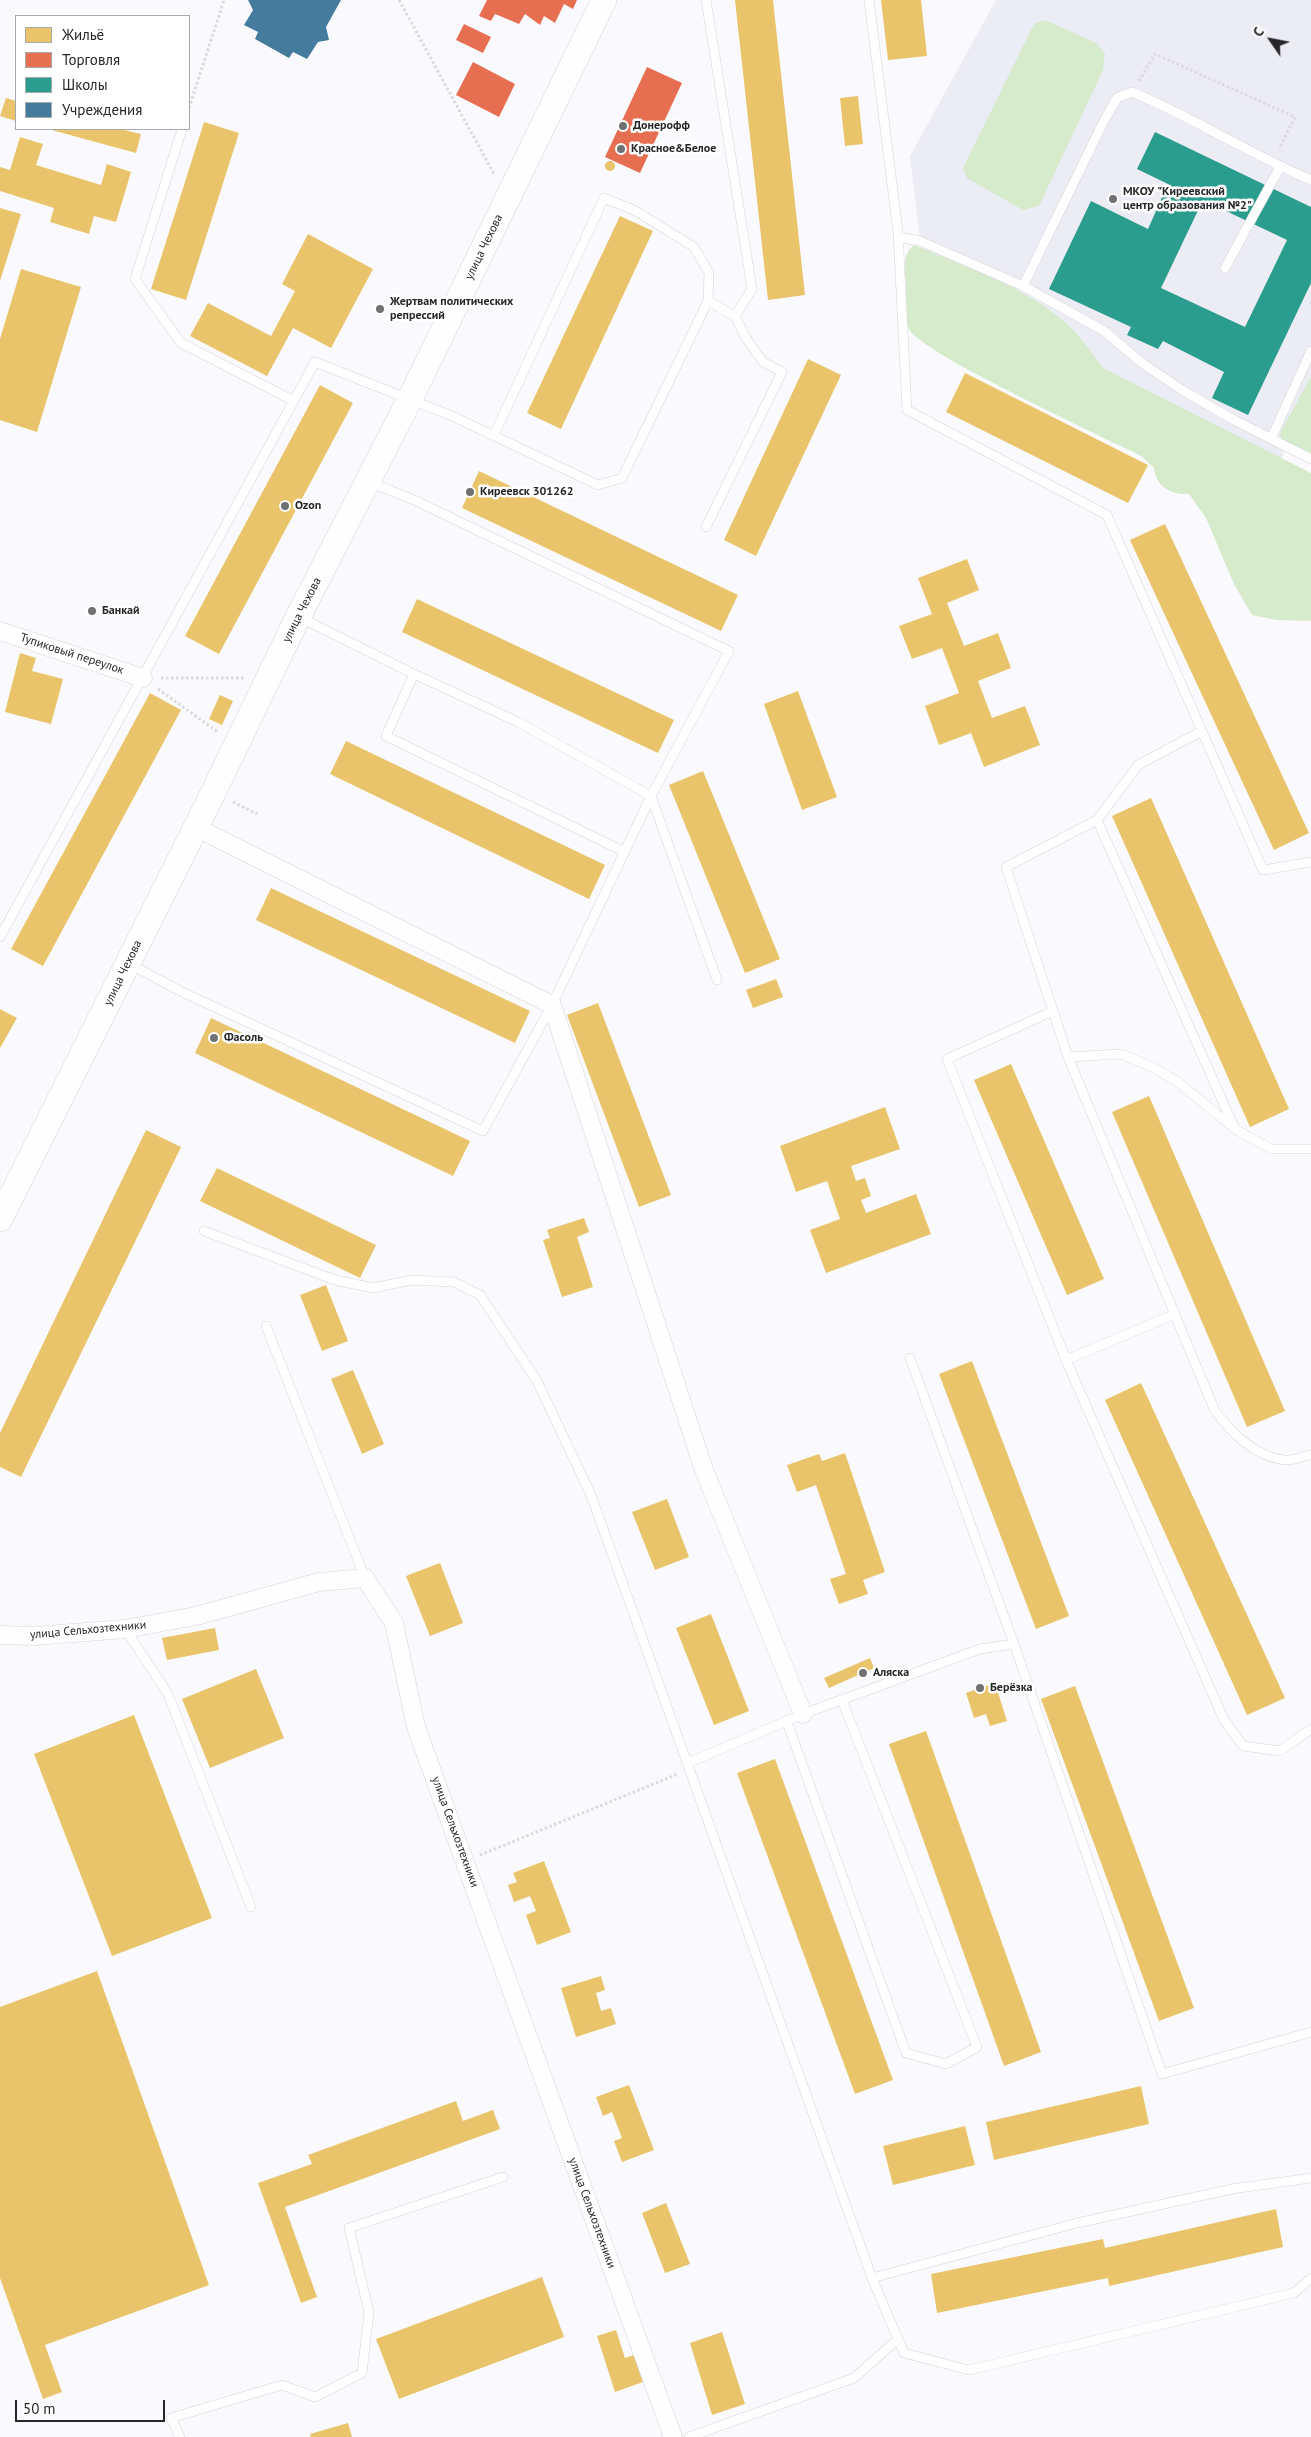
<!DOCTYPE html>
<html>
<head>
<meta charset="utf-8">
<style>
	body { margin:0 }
	#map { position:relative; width:1311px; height:2437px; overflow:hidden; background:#fafafe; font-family:"PT Sans",sans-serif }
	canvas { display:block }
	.legend { position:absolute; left:15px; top:15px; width:175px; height:115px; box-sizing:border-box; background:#fff; border:1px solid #a8a9a9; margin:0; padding:6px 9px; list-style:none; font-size:15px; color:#262728 }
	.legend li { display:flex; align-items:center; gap:10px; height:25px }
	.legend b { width:25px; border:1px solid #a8a9a9 }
	.north { position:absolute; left:1246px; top:15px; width:50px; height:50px; -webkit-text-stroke:4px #fff; paint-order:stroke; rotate:303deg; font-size:14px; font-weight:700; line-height:20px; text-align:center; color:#262728 }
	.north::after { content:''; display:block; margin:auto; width:18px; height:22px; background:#262728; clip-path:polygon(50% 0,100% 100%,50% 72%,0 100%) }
	.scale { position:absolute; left:15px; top:2400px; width:150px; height:22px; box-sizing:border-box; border:2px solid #262728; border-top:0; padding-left:6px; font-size:15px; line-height:18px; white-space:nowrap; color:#262728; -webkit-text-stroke:4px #fff; paint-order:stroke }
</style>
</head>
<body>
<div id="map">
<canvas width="1311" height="2437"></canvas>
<ul class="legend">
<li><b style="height:14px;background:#e9c46a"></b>Жильё</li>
<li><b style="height:14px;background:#e76f51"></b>Торговля</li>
<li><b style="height:14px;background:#2a9d8f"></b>Школы</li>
<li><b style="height:14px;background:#457b9d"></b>Учреждения</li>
</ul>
<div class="north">С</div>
<div class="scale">50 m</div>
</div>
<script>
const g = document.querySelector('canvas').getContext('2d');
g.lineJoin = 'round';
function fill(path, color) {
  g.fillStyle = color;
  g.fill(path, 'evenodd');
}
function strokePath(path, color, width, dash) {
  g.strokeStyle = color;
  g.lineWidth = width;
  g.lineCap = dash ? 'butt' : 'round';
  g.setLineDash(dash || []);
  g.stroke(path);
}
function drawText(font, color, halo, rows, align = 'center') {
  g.font = font + ' "PT Sans",sans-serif';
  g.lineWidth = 5;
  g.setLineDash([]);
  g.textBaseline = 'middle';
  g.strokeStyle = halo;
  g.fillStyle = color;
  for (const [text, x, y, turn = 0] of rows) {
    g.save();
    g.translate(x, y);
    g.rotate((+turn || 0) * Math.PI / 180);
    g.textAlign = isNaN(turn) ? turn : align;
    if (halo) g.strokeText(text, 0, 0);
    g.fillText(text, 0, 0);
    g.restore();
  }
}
const built = new Path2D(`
	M996,0H1311V397L1278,466L926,290L910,156Z`);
const green = new Path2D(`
	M1045,20L1096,43L1105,54L1103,70L1039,206L1023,210L967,178L963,168L1034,24Z
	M914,245C965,267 1025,286 1067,324C1081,337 1092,353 1103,368L1311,473V621L1276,620L1252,615L1234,584L1206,518L1189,494C1171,495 1156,487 1154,468L1141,456C1106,438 920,353 909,329C903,316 906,298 906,284C905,270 902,254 914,245Z
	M1311,377V453L1283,440L1280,436L1281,431Z`);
const homes = new Path2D(`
	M735,0H773L805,295L768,300Z
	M881,0H921L927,56L888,60Z
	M858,96L863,144L845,146L840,98Z
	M6,98L16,101V121L0,116Z
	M204,122L239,133L186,300L151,289Z
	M48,129H120L141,134L136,153Z
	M20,137L43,144L36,165L101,185L107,164L131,172L116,222L94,216L89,234L50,222L54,208L0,191V167L10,170Z
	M605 166a5 5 0 1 1 10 0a5 5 0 1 1-10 0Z
	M0,208L21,214L0,281Z
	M620,216L653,231L561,429L527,413Z
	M308,234L373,269L331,348L293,328L267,376L190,336L208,303L271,336L295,291L282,284Z
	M21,269L81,287L37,432L0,420V339Z
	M808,359L841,375L756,556L724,540Z
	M965,373L1148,465L1128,503L946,412Z
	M320,385L353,403L219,654L185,636Z
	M479,471L738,595L721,631L462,508Z
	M1165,524L1309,833L1274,850L1130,540Z
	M967,559L979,590L947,603L964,646L998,633L1011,668L978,681L992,718L1025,706L1040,745L984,767L971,733L939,745L925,706L959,693L942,648L912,659L899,626L932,614L918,578Z
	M417,599L674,720L658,753L402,632Z
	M20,653L36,658L32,671L63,679L51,724L5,712Z
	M798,691L837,797L802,810L764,704Z
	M150,693L181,710L43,966L11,949Z
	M220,695L233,701L222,725L209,719Z
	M346,741L605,865L589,899L330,774Z
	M703,771L780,959L745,973L669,785Z
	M1151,798L1289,1109L1250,1127L1112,816Z
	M271,888L530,1011L515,1043L256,920Z
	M776,979L783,997L753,1008L746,990Z
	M598,1003L671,1195L639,1207L567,1015Z
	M0,1009L17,1018L0,1048Z
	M211,1018L470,1141L453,1176L195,1053Z
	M1011,1064L1104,1279L1067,1295L974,1080Z
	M1149,1096L1285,1411L1247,1427L1112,1112Z
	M885,1107L900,1149L851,1166L856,1181L865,1178L871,1196L861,1200L866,1213L916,1194L931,1234L826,1273L810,1230L840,1219L827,1181L796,1192L780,1146Z
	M146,1130L181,1147L21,1477L0,1467V1433Z
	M217,1168L376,1245L360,1278L200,1201Z
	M584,1218L589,1232L577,1237L593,1287L562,1297L543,1240L550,1238L547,1230Z
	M326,1285L348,1341L322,1351L300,1295Z
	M972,1361L1069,1616L1036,1629L939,1374Z
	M353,1370L384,1444L362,1454L331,1379Z
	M1141,1383L1285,1698L1247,1715L1105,1400Z
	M845,1453L885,1572L863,1580L868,1594L839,1604L830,1579L846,1574L816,1485L797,1492L787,1465L819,1454L822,1461Z
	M667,1499L689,1557L655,1570L632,1512Z
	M440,1563L463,1623L430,1636L406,1576Z
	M711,1614L749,1711L714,1725L676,1628Z
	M215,1628L219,1650L167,1660L162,1638Z
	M870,1658L874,1668L829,1688L824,1678Z
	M256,1669L284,1738L210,1768L182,1699Z
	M995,1683L1007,1721L990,1726L986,1714L974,1718L966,1693Z
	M1075,1686L1194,2008L1159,2021L1041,1699Z
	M134,1715L212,1918L112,1956L34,1754Z
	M926,1731L1041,2052L1004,2066L889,1744Z
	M775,1759L893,2080L855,2094L737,1773Z
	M544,1861L571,1932L537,1945L526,1915L536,1911L530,1896L514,1902L508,1885L517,1882L513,1873Z
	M97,1971L209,2285L45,2345L62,2392L43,2399L0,2278V2007Z
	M601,1976L605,1990L596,1993L601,2011L611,2008L616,2024L576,2037L561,1988Z
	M629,2085L654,2150L622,2162L614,2141L622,2138L612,2112L603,2116L596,2097Z
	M1141,2086L1149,2124L994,2160L986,2122Z
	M456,2101L463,2121L493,2110L500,2129L285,2207L317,2297L301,2303L258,2183L312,2164L308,2155Z
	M965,2126L975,2165L893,2185L883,2146Z
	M666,2203L690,2264L665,2273L642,2213Z
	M1276,2209L1283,2247L1109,2286L1108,2278L937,2313L931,2274L1103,2239L1105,2248Z
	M542,2277L564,2337L399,2399L376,2339Z
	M616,2330L625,2358L634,2355L643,2382L615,2392L597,2336Z
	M722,2332L745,2404L712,2415L690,2343Z
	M348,2423L352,2437H311L310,2434Z`);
const shops = new Path2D(`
	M487,0H577L573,9L564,4L555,23L544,16L540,25L525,14L519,24L495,14L491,21L479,16Z
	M464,24L491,37L483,53L456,40Z
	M473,62L515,84L499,117L456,95Z
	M647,67L682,83L640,173L605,157Z`);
const schools = new Path2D(`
	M1155,132L1311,207V283L1248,415L1212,398L1224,372L1163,341L1158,349L1127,335L1131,327L1049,289L1091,201L1148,229L1168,184L1137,169ZM1203,200L1287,240L1245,327L1161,288Z`);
const public = new Path2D(`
	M248,0H341L326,27L329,40L318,42L307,59L293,52L289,58L255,39L258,32L244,25L253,10Z`);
const path = new Path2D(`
	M399,0L494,174
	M1139,81L1155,54L1295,117L1279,149
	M189,108L224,0
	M161,678H244
	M158,689L218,732
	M233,802L257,814
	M480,1855L678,1774`);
const service = new Path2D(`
	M706,0L752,289L735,316
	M869,0L898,232L907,410L1107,515L1263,870L1311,862
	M182,129L135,279L181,343L294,401
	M1311,180C1250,154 1194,118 1132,92L1117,98L1104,121L1023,286L1104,331L1142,363L1182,390L1234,420L1311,459
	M898,237L920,241L1023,286
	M1225,268L1280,167
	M494,435L604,198L634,210L694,247L709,273L708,301
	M1271,439L1311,351
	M301,618L414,674L518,722L651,796L717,980
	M414,674L386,736L625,852
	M1202,731L1138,765L1097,820L1006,867L1053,1011L947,1059L1066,1360L1224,1720L1243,1746L1280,1751L1311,1729
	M1097,820L1235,1129
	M0,937L315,362L452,416L598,485L622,478L708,301L735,316L746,338L763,362L782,372L706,527
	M128,963L180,991L483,1131L552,1005L651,796L729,651L412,499L369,482
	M1053,1011L1068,1057L1215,1411C1232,1433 1254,1456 1284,1460C1292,1461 1303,1456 1311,1455
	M1068,1057L1121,1054L1150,1066L1178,1082L1235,1129L1271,1149H1311
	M204,1231L335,1280L373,1288L412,1280L454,1282L480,1295L537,1381L591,1495L872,2278L904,2353L969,2370L1294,2293L1311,2278
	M266,1326L365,1578
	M910,1358L1014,1644
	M1066,1360L1175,1314
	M125,1629L168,1694L251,1907
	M787,1722L906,2053L946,2064L977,2047L842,1700
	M688,1763L803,1714L980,1649L1014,1644L1162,2074L1311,2032
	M872,2278L1077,2223L1232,2189L1311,2178
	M180,2437L171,2418L282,2385L315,2397L362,2373L369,2312L349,2228L503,2177
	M689,2437L854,2378L898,2339`);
const minor = new Path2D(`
	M0,631L143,678
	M195,827L552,1005L704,1470L803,1714
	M0,1635L35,1636L125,1629L196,1616L319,1582L365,1578L394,1623L416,1727L673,2437`);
const secondary = new Path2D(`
	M0,1219L213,793L298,617L410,399L604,0`);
const markers = [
	[623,126,5,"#707173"],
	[621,149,5,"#707173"],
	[1113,199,5,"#707173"],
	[380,309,5,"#707173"],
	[470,492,5,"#707173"],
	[285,506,5,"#707173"],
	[92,611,5,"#707173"],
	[214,1038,5,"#707173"],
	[863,1673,5,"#707173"],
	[980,1688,5,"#707173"]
];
const poiNames = [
	["Донерофф",633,126],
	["Красное&Белое",631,149],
	["МКОУ \"Киреевский",1123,192],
	["центр образования №2\"",1123,206],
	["Жертвам политических",390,302],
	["репрессий",390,316],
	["Киреевск 301262",480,492],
	["Ozon",295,506],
	["Банкай",102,611],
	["Фасоль",224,1038],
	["Аляска",873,1673],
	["Берёзка",990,1688]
];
const streetNames = [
	["улица Чехова",484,247,-64],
	["улица Чехова",302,610,-63],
	["Тупиковый переулок",72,654,18],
	["улица Чехова",123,973,-64],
	["улица Сельхозтехники",88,1630,-5],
	["улица Сельхозтехники",455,1832,70],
	["улица Сельхозтехники",592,2213,70]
];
fill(built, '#ececf4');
fill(green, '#d5ebcb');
fill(homes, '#e9c46a');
fill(shops, '#e76f51');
fill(schools, '#2a9d8f');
fill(public, '#457b9d');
strokePath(service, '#d5d5d8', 10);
strokePath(minor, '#d5d5d8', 19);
strokePath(secondary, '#d5d5d8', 26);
strokePath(path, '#dbdbdd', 3, [2.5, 2.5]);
strokePath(service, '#fefeff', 9);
strokePath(minor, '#fefeff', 18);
strokePath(secondary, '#fefeff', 25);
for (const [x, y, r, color] of markers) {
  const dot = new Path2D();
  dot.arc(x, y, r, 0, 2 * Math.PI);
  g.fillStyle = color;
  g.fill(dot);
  strokePath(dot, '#fff', 2);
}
drawText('bold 12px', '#262728', '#fff', poiNames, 'left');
drawText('12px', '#262728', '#fff', streetNames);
</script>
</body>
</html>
